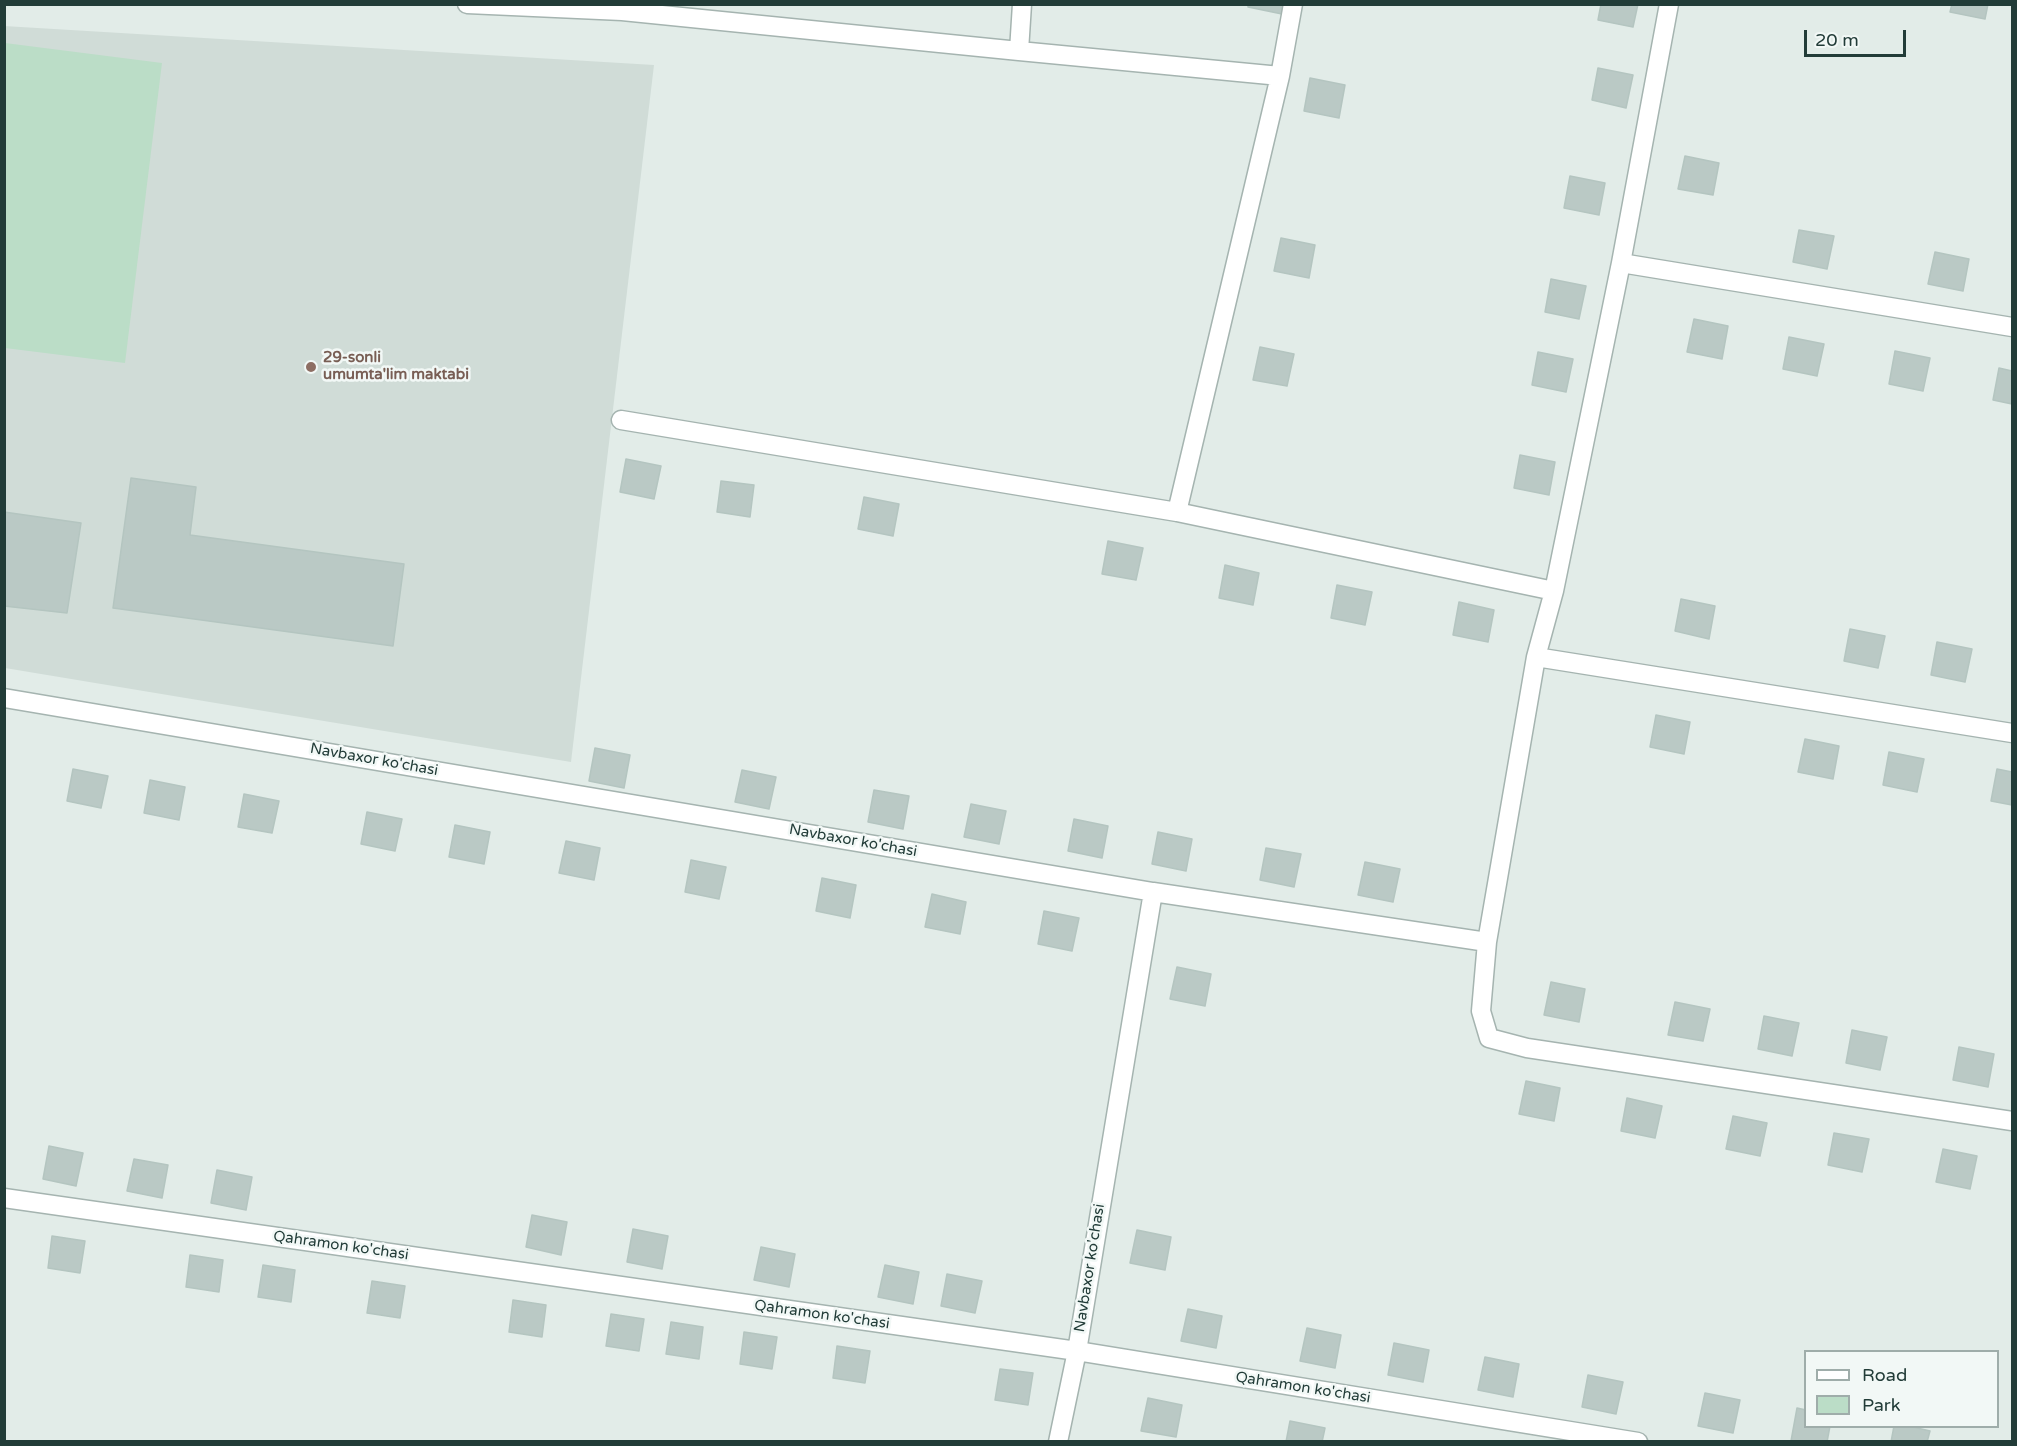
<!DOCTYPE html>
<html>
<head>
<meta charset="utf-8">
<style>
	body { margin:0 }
	#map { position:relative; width:2017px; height:1446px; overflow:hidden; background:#e2ece8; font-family:"Varela Round",sans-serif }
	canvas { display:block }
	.frame { position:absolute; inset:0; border:6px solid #223c38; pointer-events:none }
	.legend { position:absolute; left:1804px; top:1350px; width:195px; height:78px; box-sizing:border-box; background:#f2f8f6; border:2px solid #9fadaa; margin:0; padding:8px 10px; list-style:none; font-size:18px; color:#223c38 }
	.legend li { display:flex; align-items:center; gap:12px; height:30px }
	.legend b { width:30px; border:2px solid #9fadaa }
	.scale { position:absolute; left:1804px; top:30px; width:102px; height:27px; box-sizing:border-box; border:3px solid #223c38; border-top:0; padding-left:8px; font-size:18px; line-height:21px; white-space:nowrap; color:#223c38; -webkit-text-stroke:4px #f2f8f6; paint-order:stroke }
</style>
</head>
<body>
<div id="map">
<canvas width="2017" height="1446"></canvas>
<div class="frame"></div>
<ul class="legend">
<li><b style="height:8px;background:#fff"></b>Road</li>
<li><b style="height:16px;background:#bbddc7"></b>Park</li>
</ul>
<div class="scale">20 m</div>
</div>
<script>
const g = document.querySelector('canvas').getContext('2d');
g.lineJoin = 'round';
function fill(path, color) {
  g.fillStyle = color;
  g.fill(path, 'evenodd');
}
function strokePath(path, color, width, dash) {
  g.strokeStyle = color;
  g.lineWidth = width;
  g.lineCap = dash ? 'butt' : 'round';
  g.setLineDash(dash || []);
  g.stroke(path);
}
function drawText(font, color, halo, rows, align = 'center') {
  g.font = font + ' "Varela Round",sans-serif';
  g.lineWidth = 5;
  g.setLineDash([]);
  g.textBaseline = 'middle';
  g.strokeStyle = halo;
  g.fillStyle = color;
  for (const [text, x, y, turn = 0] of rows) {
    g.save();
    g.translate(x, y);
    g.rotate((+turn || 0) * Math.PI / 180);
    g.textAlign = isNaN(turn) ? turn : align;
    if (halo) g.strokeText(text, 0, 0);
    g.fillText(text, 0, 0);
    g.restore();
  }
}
const built = new Path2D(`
	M4,26L654,65L571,762L5,668Z`);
const green = new Path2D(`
	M5,43L162,63L125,363L5,348Z`);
const building = new Path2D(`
	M1248,4H1284L1282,14L1248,7Z
	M1601,4H1638L1633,27L1598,20Z
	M1952,4H1988L1985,19L1950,12Z
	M1598,68L1633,75L1626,108L1592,100Z
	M1310,78L1345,85L1339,118L1304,111Z
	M1685,156L1719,163L1713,195L1678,189Z
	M1570,176L1605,183L1599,215L1564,208Z
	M1799,230L1834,236L1827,269L1793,262Z
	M1281,238L1315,245L1309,278L1274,271Z
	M1935,252L1969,259L1963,291L1928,284Z
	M1551,279L1586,286L1579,319L1545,312Z
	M1694,319L1728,326L1722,359L1687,352Z
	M1789,337L1824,344L1817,376L1783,369Z
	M1260,347L1294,354L1287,386L1253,380Z
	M1895,351L1930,358L1923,391L1889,384Z
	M1538,352L1573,359L1566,392L1532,385Z
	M1999,368L2012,371V404L1993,400Z
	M1520,455L1555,462L1549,495L1514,488Z
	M626,459L661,466L654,499L620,492Z
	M131,478L196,487L190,535L404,564L393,646L113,608Z
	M721,481L754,485L750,517L717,512Z
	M864,497L899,504L893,536L858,529Z
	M4,512L81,523L67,613L4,606Z
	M1108,541L1143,548L1136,580L1102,574Z
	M1225,565L1259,573L1253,605L1219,598Z
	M1337,585L1372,592L1365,625L1331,618Z
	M1681,599L1715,606L1709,639L1675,631Z
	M1459,602L1494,610L1488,642L1453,635Z
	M1850,629L1885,636L1878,668L1844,661Z
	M1937,642L1972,649L1965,682L1931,675Z
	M1656,715L1690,722L1684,754L1650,747Z
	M1805,739L1839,746L1833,779L1798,772Z
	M595,748L630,755L624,788L589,781Z
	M1889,752L1924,759L1917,792L1883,785Z
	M73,769L108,776L101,808L67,801Z
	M1997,769L2012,772V805L1991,801Z
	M742,770L776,777L769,809L735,802Z
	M150,780L185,787L179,820L144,813Z
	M874,790L909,796L903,829L868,822Z
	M244,794L279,801L272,833L238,827Z
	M971,804L1006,811L999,844L964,837Z
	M367,812L402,819L395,851L361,844Z
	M1074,819L1108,826L1102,858L1068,851Z
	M455,825L490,832L484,864L449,857Z
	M1158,832L1192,839L1186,871L1152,864Z
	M566,841L600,848L594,880L559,873Z
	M1266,848L1301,854L1294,887L1260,880Z
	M691,860L726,867L719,899L685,892Z
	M1365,862L1400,869L1393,902L1358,895Z
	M822,878L856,885L850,918L816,911Z
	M932,894L966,902L960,934L925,927Z
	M1044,911L1079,918L1072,951L1038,944Z
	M1177,967L1211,974L1205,1006L1170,999Z
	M1551,982L1585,989L1579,1022L1544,1015Z
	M1675,1002L1710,1009L1703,1041L1668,1035Z
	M1764,1016L1799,1023L1792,1056L1758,1049Z
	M1852,1030L1887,1037L1880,1070L1846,1063Z
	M1959,1047L1994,1054L1988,1087L1953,1080Z
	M1526,1081L1560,1088L1554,1121L1519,1114Z
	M1627,1098L1662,1106L1655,1138L1621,1131Z
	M1733,1116L1767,1123L1760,1156L1726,1149Z
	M1834,1133L1869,1139L1862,1172L1828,1165Z
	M49,1146L83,1153L76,1186L43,1179Z
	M1943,1149L1977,1156L1970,1189L1936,1182Z
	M134,1159L168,1165L162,1198L127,1191Z
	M217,1170L252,1177L246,1210L211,1203Z
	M532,1215L567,1222L561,1255L526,1247Z
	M633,1229L668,1236L662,1269L627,1262Z
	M1137,1230L1171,1237L1165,1270L1130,1263Z
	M52,1236L85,1241L80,1273L48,1268Z
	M761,1247L795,1254L789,1287L754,1280Z
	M190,1255L223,1260L219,1292L186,1287Z
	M263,1265L295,1270L291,1302L258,1297Z
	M885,1265L919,1272L913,1304L878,1297Z
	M947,1274L982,1281L975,1313L941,1306Z
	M372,1281L405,1286L400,1318L367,1313Z
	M513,1300L546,1305L542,1337L509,1332Z
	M1188,1309L1222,1316L1216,1348L1181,1341Z
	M611,1314L644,1319L639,1351L606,1346Z
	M671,1322L703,1327L699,1359L666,1354Z
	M1307,1328L1341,1335L1335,1368L1300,1361Z
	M744,1332L777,1337L772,1369L740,1364Z
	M1394,1343L1429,1350L1423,1382L1388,1375Z
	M837,1346L870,1351L865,1383L833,1378Z
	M1485,1357L1519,1364L1513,1397L1478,1390Z
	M1000,1369L1033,1373L1028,1405L995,1400Z
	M1588,1375L1623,1382L1616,1414L1582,1407Z
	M1705,1393L1740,1400L1733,1433L1698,1426Z
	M1148,1398L1182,1405L1176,1437L1141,1431Z
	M1797,1408L1806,1410V1426H1830L1827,1442L1791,1441Z
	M1290,1421L1325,1428L1322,1442H1286Z
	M1894,1426H1909L1930,1431L1927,1442H1891Z`);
const street = new Path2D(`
	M467,4L622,11L1019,51
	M1022,4L1019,51L1280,76
	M1293,4L1280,76L1177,512L1554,591
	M1669,4L1621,263L1554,591L1536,657L1487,942L1481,1011L1489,1038L1527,1048L2012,1121
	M1621,263L2012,327
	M621,420L1177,512
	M1536,657L2012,733
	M4,698L1153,892L1077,1351L1058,1442
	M1153,892L1487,942
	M4,1198L1077,1351L1638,1442`);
const markers = [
	[311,367,6,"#8d6e63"]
];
const educationNames = [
	["29-sonli",323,358],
	["umumta'lim maktabi",323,375]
];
const streetNames = [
	["Navbaxor ko'chasi",374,760,10],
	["Navbaxor ko'chasi",853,841,10],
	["Qahramon ko'chasi",341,1246,8],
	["Navbaxor ko'chasi",1090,1268,-81],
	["Qahramon ko'chasi",822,1315,8],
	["Qahramon ko'chasi",1303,1388,9]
];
fill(built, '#d0dcd7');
fill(green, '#bbddc7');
fill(building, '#bac9c5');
strokePath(building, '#b4c5c0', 1.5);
strokePath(street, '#a5b4b0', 21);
strokePath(street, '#fff', 18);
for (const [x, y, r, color] of markers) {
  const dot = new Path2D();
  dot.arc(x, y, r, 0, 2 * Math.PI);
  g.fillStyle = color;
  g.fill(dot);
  strokePath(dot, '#f2f8f6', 2);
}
drawText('bold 15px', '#785e54', '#f2f8f6', educationNames, 'left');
drawText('15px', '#223c38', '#f2f8f6', streetNames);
</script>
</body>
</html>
